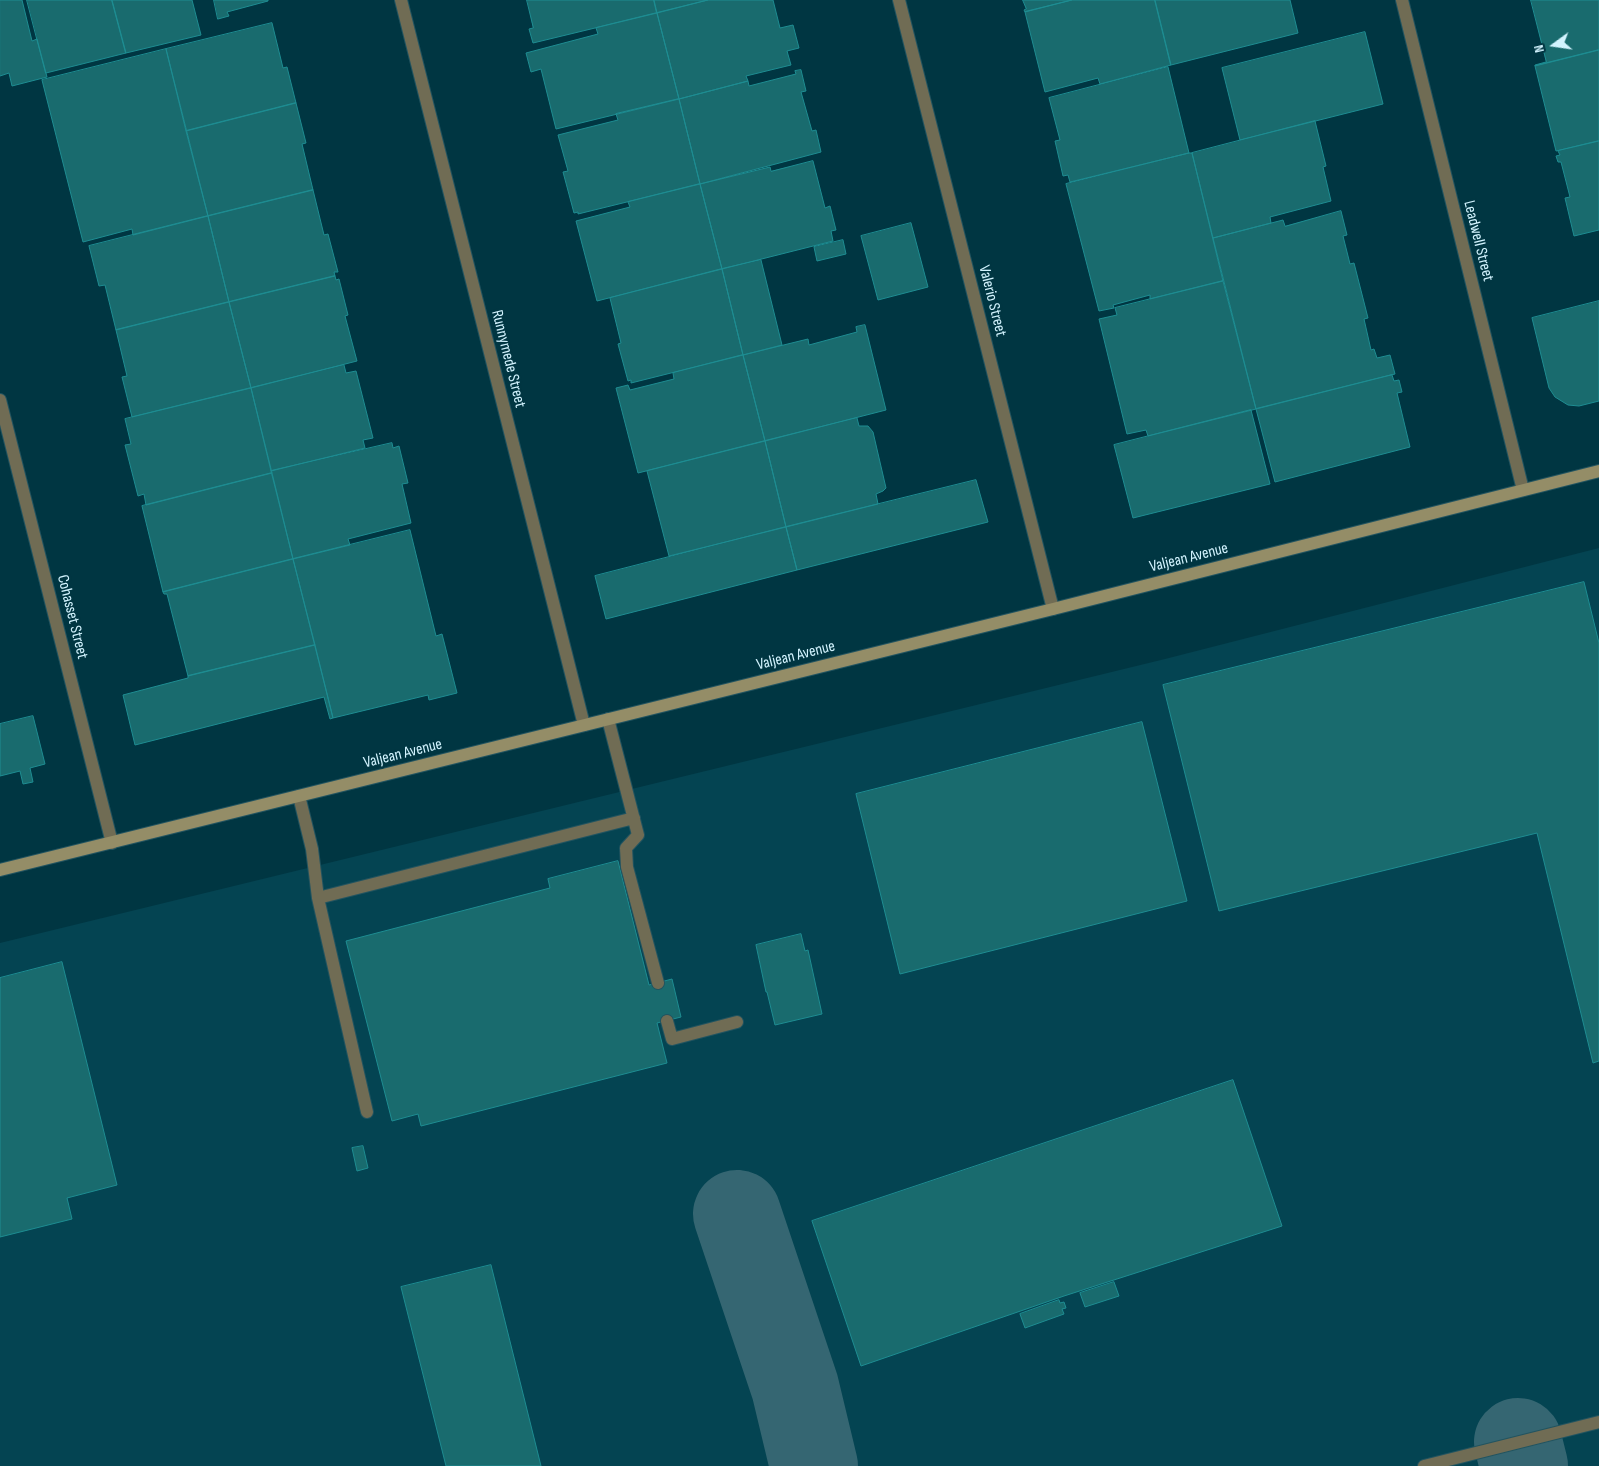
<!DOCTYPE html>
<html>
<head>
<meta charset="utf-8">
<style>
	body { margin:0 }
	#map { position:relative; width:1599px; height:1466px; overflow:hidden; background:#003642; font-family:"Sofia Sans Condensed",sans-serif }
	canvas { display:block }
	.north { position:absolute; left:1529px; top:20px; width:50px; height:50px; -webkit-text-stroke:4px #003642; paint-order:stroke; rotate:256deg; font-size:14px; font-weight:700; line-height:20px; text-align:center; color:#d2f3fe }
	.north::after { content:''; display:block; margin:auto; width:18px; height:22px; background:#d2f3fe; clip-path:polygon(50% 0,100% 100%,50% 72%,0 100%) }
</style>
</head>
<body>
<div id="map">
<canvas width="1599" height="1466"></canvas>
<div class="north">N</div>
</div>
<script>
const g = document.querySelector('canvas').getContext('2d');
g.lineJoin = 'round';
function fill(path, color) {
  g.fillStyle = color;
  g.fill(path, 'evenodd');
}
function strokePath(path, color, width, dash) {
  g.strokeStyle = color;
  g.lineWidth = width;
  g.lineCap = dash ? 'butt' : 'round';
  g.setLineDash(dash || []);
  g.stroke(path);
}
function drawText(font, color, halo, rows, align = 'center') {
  g.font = font + ' "Sofia Sans Condensed",sans-serif';
  g.lineWidth = 4.5;
  g.setLineDash([]);
  g.textBaseline = 'middle';
  g.strokeStyle = halo;
  g.fillStyle = color;
  for (const [text, x, y, turn = 0] of rows) {
    g.save();
    g.translate(x, y);
    g.rotate((+turn || 0) * Math.PI / 180);
    g.textAlign = isNaN(turn) ? turn : align;
    if (halo) g.strokeText(text, 0, 0);
    g.fillText(text, 0, 0);
    g.restore();
  }
}
const built = new Path2D(`
	M1599,548V1466H0V943L1165,659Z`);
const taxiway = new Path2D(`
	M737,1214L795,1387L814,1466
	M1518,1442L1524,1466`);
const building = new Path2D(`
	M0,0H22L32,41L37,39L47,77L12,86L9,73L0,76Z
	M27,0H112L126,53L46,73Z
	M112,0H192L201,35L126,53Z
	M214,0H268V1L227,12L229,16L218,19Z
	M527,0H654L657,13L533,43L529,29L533,28Z
	M654,0H708L657,13Z
	M708,0H773L780,28L793,25L799,48L787,51L791,65L746,76L748,81L679,99L657,13Z
	M1023,0H1072L1025,12L1024,10L1026,9Z
	M1072,0H1155L1171,65L1100,84L1098,78L1045,92L1025,12Z
	M1155,0H1290L1298,33L1171,65Z
	M1531,0H1599V50L1535,66V65L1546,62Z
	M657,13L679,99L556,129L541,69L531,72L526,53L598,34L596,28Z
	M272,23L283,68L287,67L296,103L186,131L166,49Z
	M1365,32L1383,104L1240,140L1222,68Z
	M166,49L208,216L133,235L132,229L83,242L42,80Z
	M1599,50V141L1556,151L1535,66Z
	M1168,67L1189,153L1070,182L1068,175L1063,176L1055,141L1060,140L1049,98Z
	M801,70L806,91L801,92L812,131L816,130L821,152L700,184L679,99L748,81L749,86L796,74L795,71Z
	M679,99L700,184L578,214V212L574,213L563,172L568,171L558,135L618,120L616,114Z
	M296,103L306,143L302,144L313,190L208,216L186,131Z
	M1315,121L1326,166L1323,167L1331,201L1270,217L1271,223L1213,238L1192,153Z
	M1599,141V230L1574,236L1565,198L1570,197L1561,162H1558L1556,156L1560,155L1558,151Z
	M1189,153H1192L1223,281L1150,299V295L1113,305L1114,308L1099,311L1066,184Z
	M813,161L825,208L830,206L836,230L831,231L833,241L722,269L700,184L770,167L771,171Z
	M700,184L722,269L597,301L576,221L630,207L628,202Z
	M313,190L324,235L328,234L338,272H334L335,276L229,302L208,216Z
	M1341,211L1347,235L1343,236L1350,264L1354,263L1368,318L1364,319L1371,350L1374,349L1377,358L1390,355L1395,374L1256,409L1213,238L1283,220L1285,226Z
	M208,216L229,302L116,330L105,285L99,286L89,246Z
	M911,223L928,287L878,300L861,236Z
	M843,240L846,254L817,261L814,247Z
	M761,260L782,345L743,355L722,269Z
	M722,269L743,355L631,383V380L628,381L618,344L621,343L610,298Z
	M335,276L336,280L339,279L348,315L345,316L357,361L251,388L229,302Z
	M1223,281L1256,409L1148,436L1146,430L1127,434L1099,319L1117,315L1115,308Z
	M1599,301V401L1579,406L1568,405L1555,397L1549,388L1532,318Z
	M229,302L251,388L132,417L122,377L127,376L116,330Z
	M865,325L886,410L765,441L743,355L808,339L809,345L857,332L856,327Z
	M743,355L765,441L638,473L616,388L628,385L630,390L674,379L673,373Z
	M344,365L346,373L356,371L373,438L363,440L365,448L271,471L251,388Z
	M1392,375L1394,381L1399,380L1402,392L1397,393L1410,447L1275,482L1256,409Z
	M251,388L272,473L146,505L144,494L138,496L125,445L131,444L125,419Z
	M1251,410L1270,484L1133,518L1114,445Z
	M857,418L859,426H868L873,432L886,488L883,491L876,494L878,504L786,527L765,441Z
	M765,441L786,527L669,556L647,471Z
	M392,443L393,448L399,446L408,483L402,484L411,523L348,539L350,545L293,559L271,471Z
	M272,473L293,559L163,592L142,506Z
	M976,480L988,522L797,570L786,527Z
	M786,527L797,570L606,619L595,576Z
	M410,530L436,636L442,634L457,693L429,700L428,695L333,718L293,559Z
	M293,559L315,645L188,676L167,594H164L163,592Z
	M1584,582L1599,643V1061L1593,1063L1537,833L1219,911L1163,685Z
	M315,645L333,718L330,719L324,697L135,745L123,695L188,678V676Z
	M33,716L45,764L30,768L33,782L23,784L20,771L0,776V724Z
	M1142,722L1187,901L900,974L856,794Z
	M618,861L649,985L672,979L681,1017L657,1023L667,1063L421,1126L418,1114L392,1121L346,941L550,888L548,879Z
	M801,934L805,951L808,950L822,1014L775,1025L767,992H766L756,945Z
	M62,962L117,1185L67,1198L72,1219L0,1237V978Z
	M1233,1080L1282,1226L1064,1296L861,1366L812,1221Z
	M363,1146L368,1168L357,1171L352,1148Z
	M491,1265L541,1466H446L401,1287Z
	M1114,1282L1119,1296L1085,1307L1080,1293Z
	M1059,1300L1060,1303L1064,1302L1066,1308L1062,1309L1064,1314L1025,1328L1020,1314Z`);
const lane = new Path2D(`
	M608,719L638,835L626,848L627,867L658,983
	M299,796L312,849L318,898L367,1112
	M318,898L634,818
	M667,1021L672,1039L737,1022
	M1424,1466L1599,1422`);
const street = new Path2D(`
	M401,0L584,725
	M899,0L1053,609
	M1402,0L1523,490
	M0,400L112,843`);
const secondary = new Path2D(`
	M0,870L1053,609L1599,471`);
const streetNames = [
	["Leadwell Street",1478,241,76],
	["Valerio Street",992,301,76],
	["Runnymede Street",508,359,76],
	["Valjean Avenue",1189,558,-14],
	["Cohasset Street",72,617,76],
	["Valjean Avenue",796,656,-14],
	["Valjean Avenue",403,754,-14]
];
fill(built, '#044452');
strokePath(taxiway, '#356672', 88);
fill(building, '#196b6e');
strokePath(building, '#1e8d92', 1);
strokePath(lane, '#225460', 14);
strokePath(street, '#225460', 14);
strokePath(secondary, '#225460', 14);
strokePath(lane, '#706c54', 12);
strokePath(street, '#706c54', 12);
strokePath(secondary, '#948d67', 12);
drawText('16px', '#d2f3fe', '#003642', streetNames);
</script>
</body>
</html>
